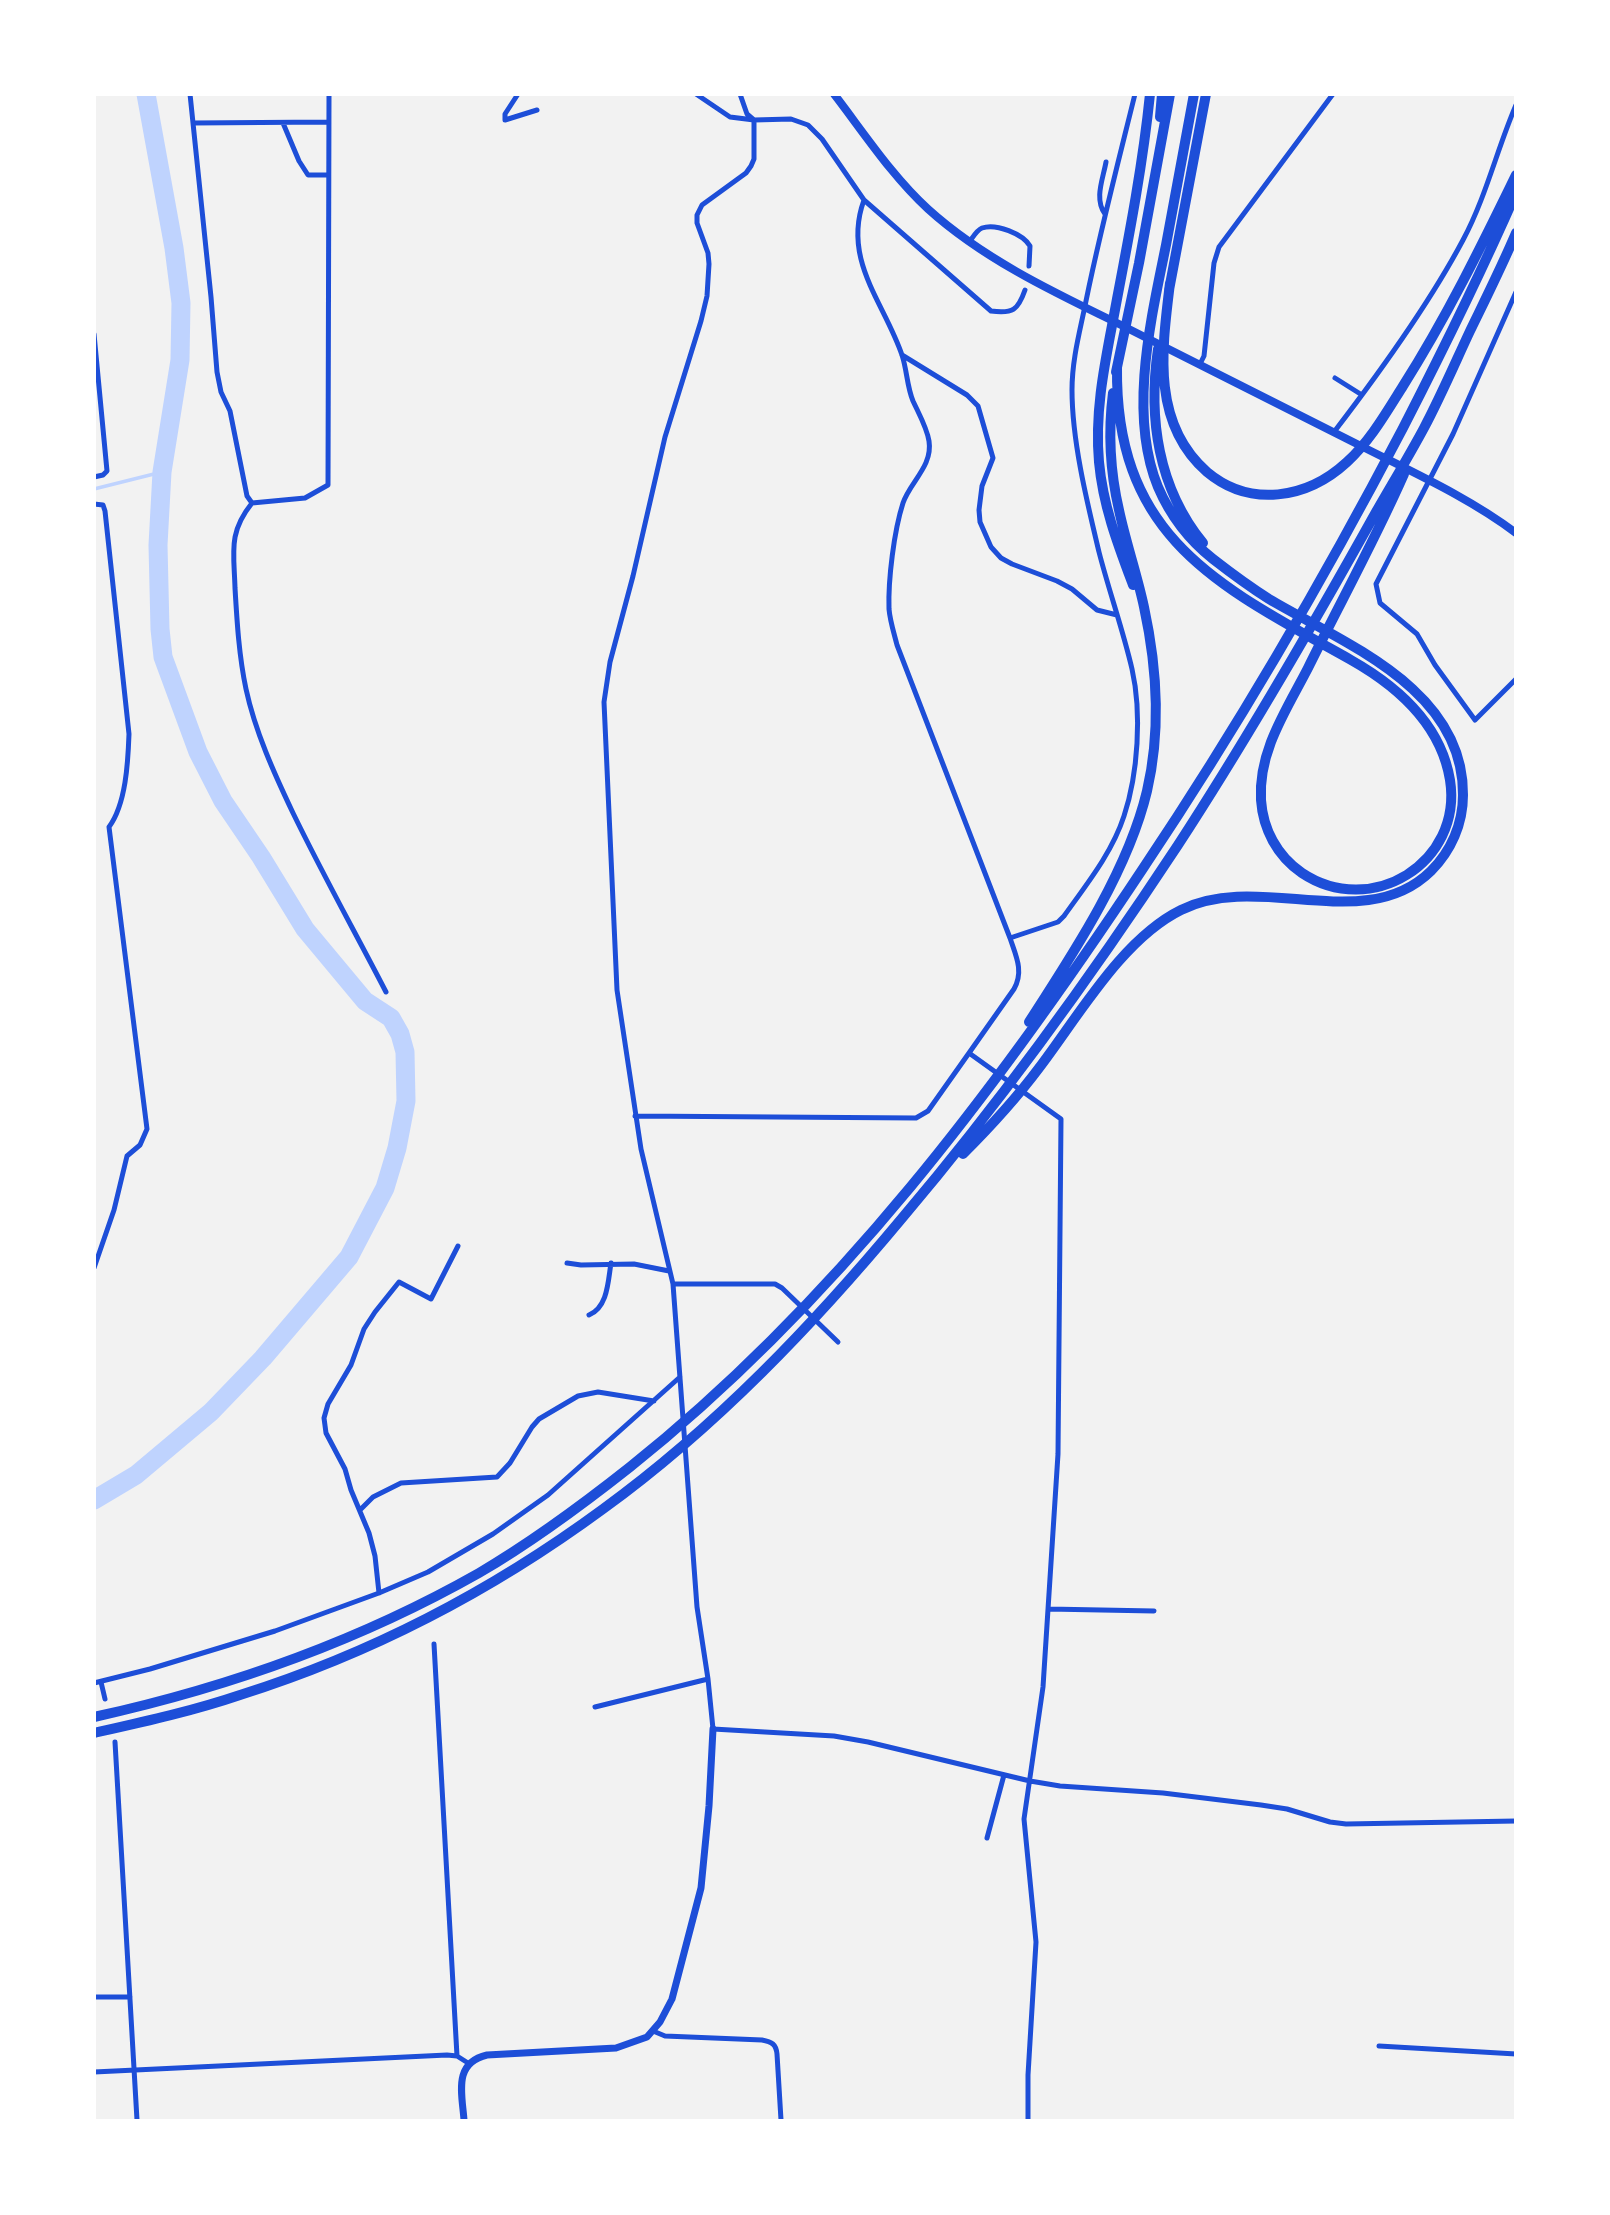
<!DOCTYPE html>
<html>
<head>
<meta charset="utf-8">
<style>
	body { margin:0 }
	#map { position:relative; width:1610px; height:2215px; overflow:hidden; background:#f2f2f2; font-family:"Public Sans",sans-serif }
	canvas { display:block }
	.frame { position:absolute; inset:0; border:96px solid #fff; pointer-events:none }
</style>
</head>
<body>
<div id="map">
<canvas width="1610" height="2215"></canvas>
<div class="frame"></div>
</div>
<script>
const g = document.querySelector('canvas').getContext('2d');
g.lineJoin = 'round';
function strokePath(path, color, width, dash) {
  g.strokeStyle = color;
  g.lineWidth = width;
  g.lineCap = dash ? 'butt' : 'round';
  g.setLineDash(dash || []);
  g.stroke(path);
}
const stream = new Path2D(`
	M94,489L162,472`);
const river = new Path2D(`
	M94,1500L136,1475L211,1412L263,1358L349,1257L385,1188L397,1148L406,1101L405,1052L400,1034L391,1018L365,1001L305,929L261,857L223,801L198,752L163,657L160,629L158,545L162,472L180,360L181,303L174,248L146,94`);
const minor = new Path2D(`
	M190,94L193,123
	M518,94L505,114V120L537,110
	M696,94L730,117L754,120L791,119L808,125L822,139L864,200L991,311C1013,314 1018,310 1025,290
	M740,94L747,114L754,120V159L751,166L746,173L702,205L697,215V223L708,253L709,264L707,296L701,321L665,437L633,576L610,662L604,702L617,990L641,1149L673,1284L697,1607L708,1679L713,1729L834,1736L868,1742L1030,1781L1060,1786L1163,1793L1261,1805L1287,1809L1330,1822L1346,1824L1516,1821
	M328,122L193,123L211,297L217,372L221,392L230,411L247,496L252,503L305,498L328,485L329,94
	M283,123L299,161L308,175H328
	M864,200C842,260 884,302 902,355C907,370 907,387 913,401C919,414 927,428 929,441C933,466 910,482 903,503C894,531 888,580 889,609C890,621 894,633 897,645L1010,938C1016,956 1024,971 1014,989L969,1053L1061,1119L1058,1454L1043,1687L1024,1819L1036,1942L1028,2075V2120
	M1105,214C1094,199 1103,179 1106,162
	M970,241C973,237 977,230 982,228C996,223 1023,234 1030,246L1029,266
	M1516,292L1453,434L1376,584L1380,603L1417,634L1435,665L1475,720L1516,679
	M94,334L107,471L103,475L94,477
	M902,355L967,395L978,406L993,458L982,486L979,510L980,522L991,547L1001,558L1012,564L1057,581L1072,589L1097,610L1117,615
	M1200,364L1204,356L1214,263L1219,247L1333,94
	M1335,378L1362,395
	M1334,432C1380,372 1428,306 1463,240C1486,197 1497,149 1516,105
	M252,503C228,533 234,552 235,588C237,622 239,656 246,689C255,731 274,773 293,813C322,873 355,932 386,992
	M94,504L103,505L105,511L129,734C128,762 126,804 109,827L147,1129L140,1145L127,1156L114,1210L94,1268
	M1010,938L1058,922L1064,916C1086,885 1112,853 1124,816C1138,774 1142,713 1132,669C1123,630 1109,591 1099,552C1087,502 1072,441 1072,390C1072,359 1080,331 1086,301C1100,232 1118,163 1135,94
	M635,1116L916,1118L928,1111L969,1053
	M567,1263L581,1265L634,1264L669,1271
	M673,1284H775L782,1288L838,1342
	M589,1315C608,1307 608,1281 611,1263
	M360,1510L373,1497L401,1483L497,1477L510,1463L532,1427L539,1419L578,1396L598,1392L654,1401
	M379,1593L375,1556L369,1533L351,1490L345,1469L326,1433L324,1418L328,1404L351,1365L364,1329L375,1312L399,1282L431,1299L458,1246
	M1048,1609L1154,1611
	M434,1644L457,2056
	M101,1682L105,1699
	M94,1683L150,1669L275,1631L379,1593L428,1572L493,1534L548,1495L680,1377
	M595,1707L708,1679
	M115,1742L137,2120
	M987,1838L1004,1775
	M94,1997H130
	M653,2031L665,2036L762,2040C772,2042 776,2044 777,2054L781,2120
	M1379,2046L1516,2054
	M94,2072L447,2055L457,2056L468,2063`);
const tertiary = new Path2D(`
	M464,2120C462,2093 453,2063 487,2055L616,2048L647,2037L660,2022L672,1999L701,1888L709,1806L713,1729`);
const secondary = new Path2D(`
	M834,94C864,133 892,176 928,209C981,257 1049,290 1113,321C1195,362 1277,403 1359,445C1412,472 1468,497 1516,533`);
const motorway = new Path2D(`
	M1160,117L1162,94
	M1170,283C1162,349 1151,423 1207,472C1250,508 1307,499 1347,462C1370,441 1386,413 1403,386C1446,318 1481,247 1516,175
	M1169,290L1206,94
	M1158,349C1148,418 1158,488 1203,543
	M1117,367C1115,539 1219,586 1351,660C1397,686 1441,725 1450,780C1463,863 1371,919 1302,873C1277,856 1263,829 1261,800C1258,751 1287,709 1308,668C1340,603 1375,540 1404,474
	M1116,372L1139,263L1170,94
	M1133,585C1118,545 1103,506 1099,462C1094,406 1107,354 1117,299C1130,231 1143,163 1150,94
	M1029,1022C1073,954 1128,871 1147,791C1161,731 1157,667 1144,607C1137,574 1126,543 1119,510C1110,471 1108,432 1113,393
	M963,1154C991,1126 1015,1100 1039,1068C1078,1017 1122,939 1181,910C1260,871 1365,936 1431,871C1451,851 1463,824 1463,795C1464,689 1345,644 1269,599C1250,587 1231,573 1213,559C1189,540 1170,515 1158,487C1128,414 1151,319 1166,245C1175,195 1185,145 1194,94
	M94,1717C230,1687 359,1641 479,1573C532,1542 582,1505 630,1467C837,1302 999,1086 1144,867C1239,725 1324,579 1403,428C1443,350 1481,273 1516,193
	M94,1733C143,1722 193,1711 240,1695C370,1654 493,1590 603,1509C716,1427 814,1324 903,1217C1003,1099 1093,974 1178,845C1249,736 1313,625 1376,512C1392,484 1409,456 1424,428C1441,396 1455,363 1470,331C1486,298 1502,266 1516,233`);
strokePath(stream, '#bfd3fe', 3.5);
strokePath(river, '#bfd3fe', 19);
strokePath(minor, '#1d4ed8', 5);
strokePath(tertiary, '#1d4ed8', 7);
strokePath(secondary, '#1d4ed8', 8);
strokePath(motorway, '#1d4ed8', 10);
</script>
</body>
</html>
